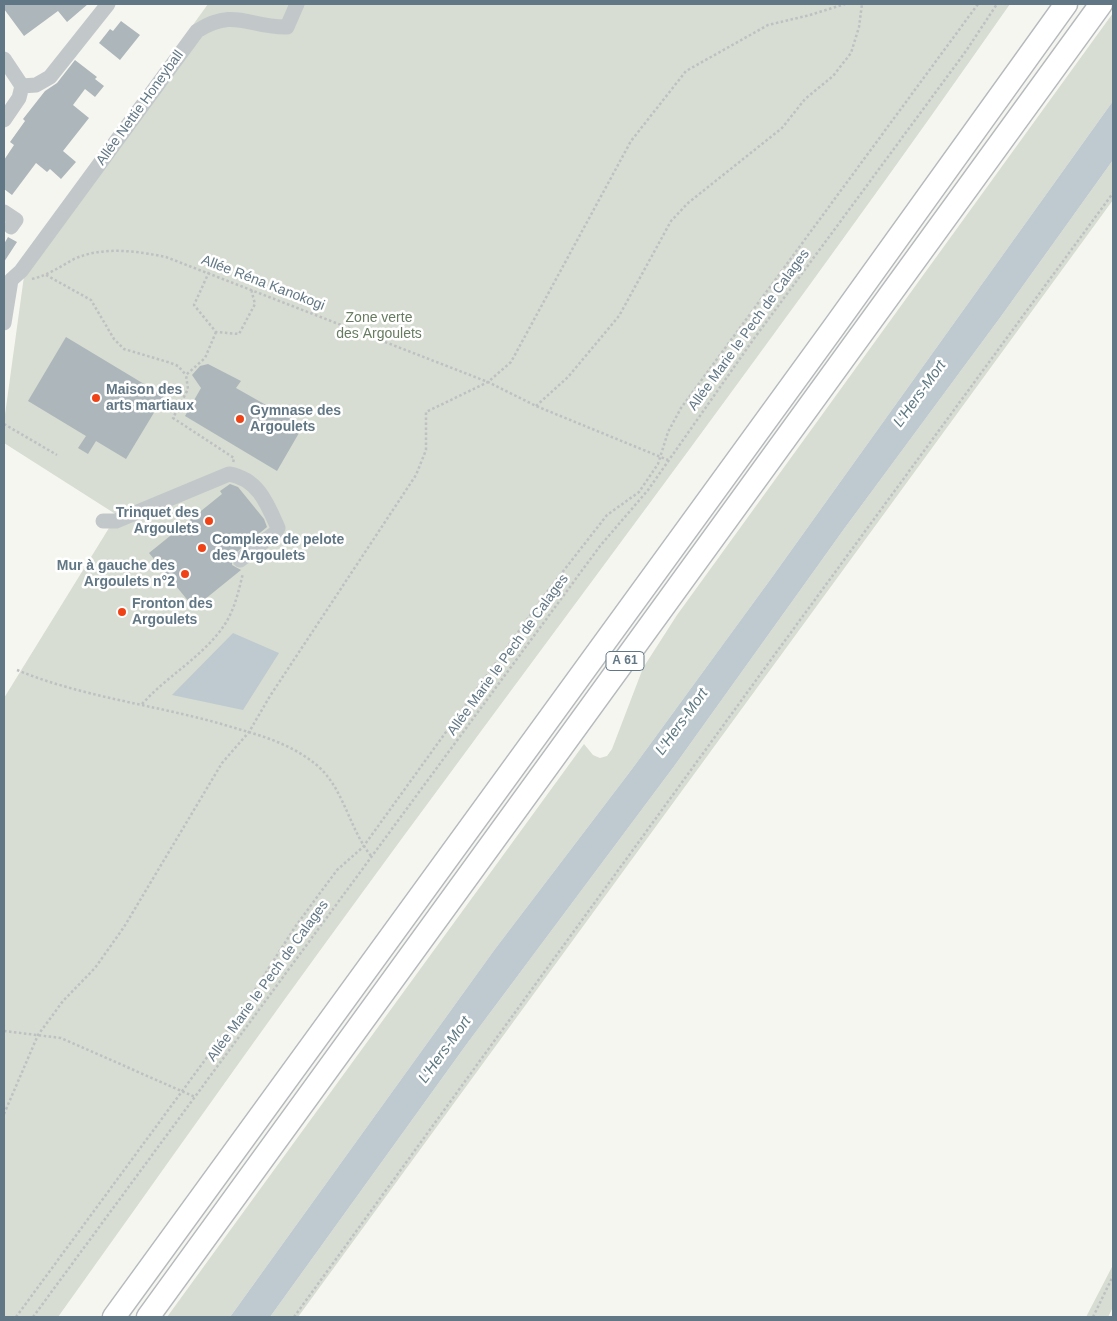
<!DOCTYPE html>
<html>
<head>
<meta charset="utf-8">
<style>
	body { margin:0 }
	#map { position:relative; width:1117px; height:1321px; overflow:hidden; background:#f6f6f1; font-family:Arial,sans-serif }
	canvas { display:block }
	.frame { position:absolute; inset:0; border:5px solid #627785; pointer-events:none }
</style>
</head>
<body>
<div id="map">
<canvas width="1117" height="1321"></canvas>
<div class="frame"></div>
</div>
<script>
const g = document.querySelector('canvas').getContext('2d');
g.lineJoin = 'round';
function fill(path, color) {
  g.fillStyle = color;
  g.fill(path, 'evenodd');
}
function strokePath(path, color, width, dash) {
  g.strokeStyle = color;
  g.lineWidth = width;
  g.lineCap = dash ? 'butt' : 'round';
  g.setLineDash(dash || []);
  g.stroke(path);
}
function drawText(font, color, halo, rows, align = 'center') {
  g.font = font + ' Arial,sans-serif';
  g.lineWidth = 5;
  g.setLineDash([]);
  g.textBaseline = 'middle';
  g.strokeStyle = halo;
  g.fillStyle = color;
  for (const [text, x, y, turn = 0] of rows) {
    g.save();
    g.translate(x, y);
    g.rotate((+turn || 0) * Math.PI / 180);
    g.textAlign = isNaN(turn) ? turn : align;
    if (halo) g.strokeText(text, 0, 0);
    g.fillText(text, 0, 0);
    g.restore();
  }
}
const green = new Path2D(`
	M208,4H1010C800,305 579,597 362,893C259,1033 159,1176 58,1317H4V698L117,515L4,443V422L24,276L182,40Z
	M1113,13V101L770,580L632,769L495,949L230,1317H167L584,744L593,755L600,758L607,756L612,749L643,668L677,615Z
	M1113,160V200L298,1317H270L466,1045L675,765L844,529L1002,315Z
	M1113,1265V1307L1108,1317H1086Z`);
const water = new Path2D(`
	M1113,101V160L1002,315L844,529L675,765L466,1045L270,1317H230L495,949L632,769L770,580Z
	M233,633L279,653L243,710L172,695Z`);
const building = new Path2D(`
	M4,4H88L67,22L58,11L24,36L4,9Z
	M121,21L140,35L120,60L99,43L110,29L113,31Z
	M75,60L97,77L95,79L104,86L95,97L85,89L73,105L89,118L63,151L76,162L61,179L50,169L47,172L36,163L12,195L4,189V160L14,145L10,142L25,121L23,119L45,91L57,83Z
	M8,237L17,242L4,262V244Z
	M66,337L164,396L126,459L96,441L88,454L78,448L86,436L28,401Z
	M208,364L241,381L236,388L303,426L277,471L185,416L201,388L192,375L200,366Z
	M230,484L238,487L264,519L267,527L232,556V565L241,570L194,608L149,553L222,494L220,491Z`);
const path = new Path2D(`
	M209,272L194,305L216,332L239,334L255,304L251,289
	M46,275L91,300L114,339L124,349L171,363L178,366L186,375
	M32,279C48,275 60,267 74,259C103,246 136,251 166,257L488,382L536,406L668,460
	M216,332L205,358L186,375L188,389L173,418L234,458L233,463
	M536,406L568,377L619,316L671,221L688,203L782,128L805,99L833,76L851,53L859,27L862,4
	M4,424L57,455
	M17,670C87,699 166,706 238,729C267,737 297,747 320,768C345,792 350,831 372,857
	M142,704C167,676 201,658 223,627C234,612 239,590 243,573
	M4,1031L61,1038L195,1097
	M4,1114L38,1035L63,1001L95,968L124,927L222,763L249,732L270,696L416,475L426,450V412L488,382L511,362L631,141L686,71L768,25L810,15L845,4
	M16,1317L244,1007L295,927L337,870L363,847L547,592L607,515L639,492L658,464L668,432L681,408L978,4
	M33,1317L600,546L648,490L753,340L966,51L997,4
	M294,1317L770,661L1113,193
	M1093,1317L1113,1276`);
const minor = new Path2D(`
	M4,59L22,86L19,98L4,120
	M22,86L36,85L50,77L108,4
	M4,212L16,220L11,227
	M11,280L21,271L197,31C235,7 249,28 287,27L297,4
	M4,323L11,280
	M103,521H116L229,474C258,479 267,503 278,528L275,533L240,560`);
const highway = new Path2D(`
	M114,1317L834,327L1066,4
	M148,1317L1101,4`);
const markers = [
	[96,398,5,"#f04217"],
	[240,419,5,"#f04217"],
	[209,521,5,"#f04217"],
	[202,548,5,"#f04217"],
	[185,574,5,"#f04217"],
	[122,612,5,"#f04217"]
];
const shields = [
	[625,661,38]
];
const shieldNames = [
	["A 61",625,661]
];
const streetNames = [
	["Allée Nettie Honeyball",140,108,-54],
	["Allée Réna Kanokogi",263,283,21],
	["Allée Marie le Pech de Calages",749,330,-54],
	["Allée Marie le Pech de Calages",508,655,-54],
	["Allée Marie le Pech de Calages",268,981,-54]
];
const parkNames = [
	["Zone verte",379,318],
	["des Argoulets",379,334]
];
const poiNames = [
	["Maison des",106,390],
	["arts martiaux",106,406],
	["Gymnase des",250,411],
	["Argoulets",250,427],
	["Trinquet des",199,513,"right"],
	["Argoulets",199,529,"right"],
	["Complexe de pelote",212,540],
	["des Argoulets",212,556],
	["Mur à gauche des",175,566,"right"],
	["Argoulets n°2",175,582,"right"],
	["Fronton des",132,604],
	["Argoulets",132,620]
];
const waterNames = [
	["L'Hers-Mort",920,394,-54],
	["L'Hers-Mort",682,722,-54],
	["L'Hers-Mort",445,1050,-54]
];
fill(green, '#d7ddd2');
fill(water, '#becacf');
fill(building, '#adb6ba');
strokePath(highway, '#b6babd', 25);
strokePath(path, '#bec0c2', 2.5, [2.5, 2.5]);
strokePath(minor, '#c2c7ca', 15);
strokePath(highway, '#fff', 22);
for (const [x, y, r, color] of markers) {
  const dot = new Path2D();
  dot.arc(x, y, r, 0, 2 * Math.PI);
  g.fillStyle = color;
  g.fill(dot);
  strokePath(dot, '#fff', 2);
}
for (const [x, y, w] of shields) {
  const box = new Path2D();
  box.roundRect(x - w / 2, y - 9.5, w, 19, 4);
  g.fillStyle = '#fff';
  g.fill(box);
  strokePath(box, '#627785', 1);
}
drawText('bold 12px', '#627785', null, shieldNames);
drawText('14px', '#627785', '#fff', streetNames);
drawText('14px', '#687b61', '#fff', parkNames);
drawText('bold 14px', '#627785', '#fff', poiNames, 'left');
drawText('italic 15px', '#5e7982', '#fff', waterNames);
</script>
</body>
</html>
